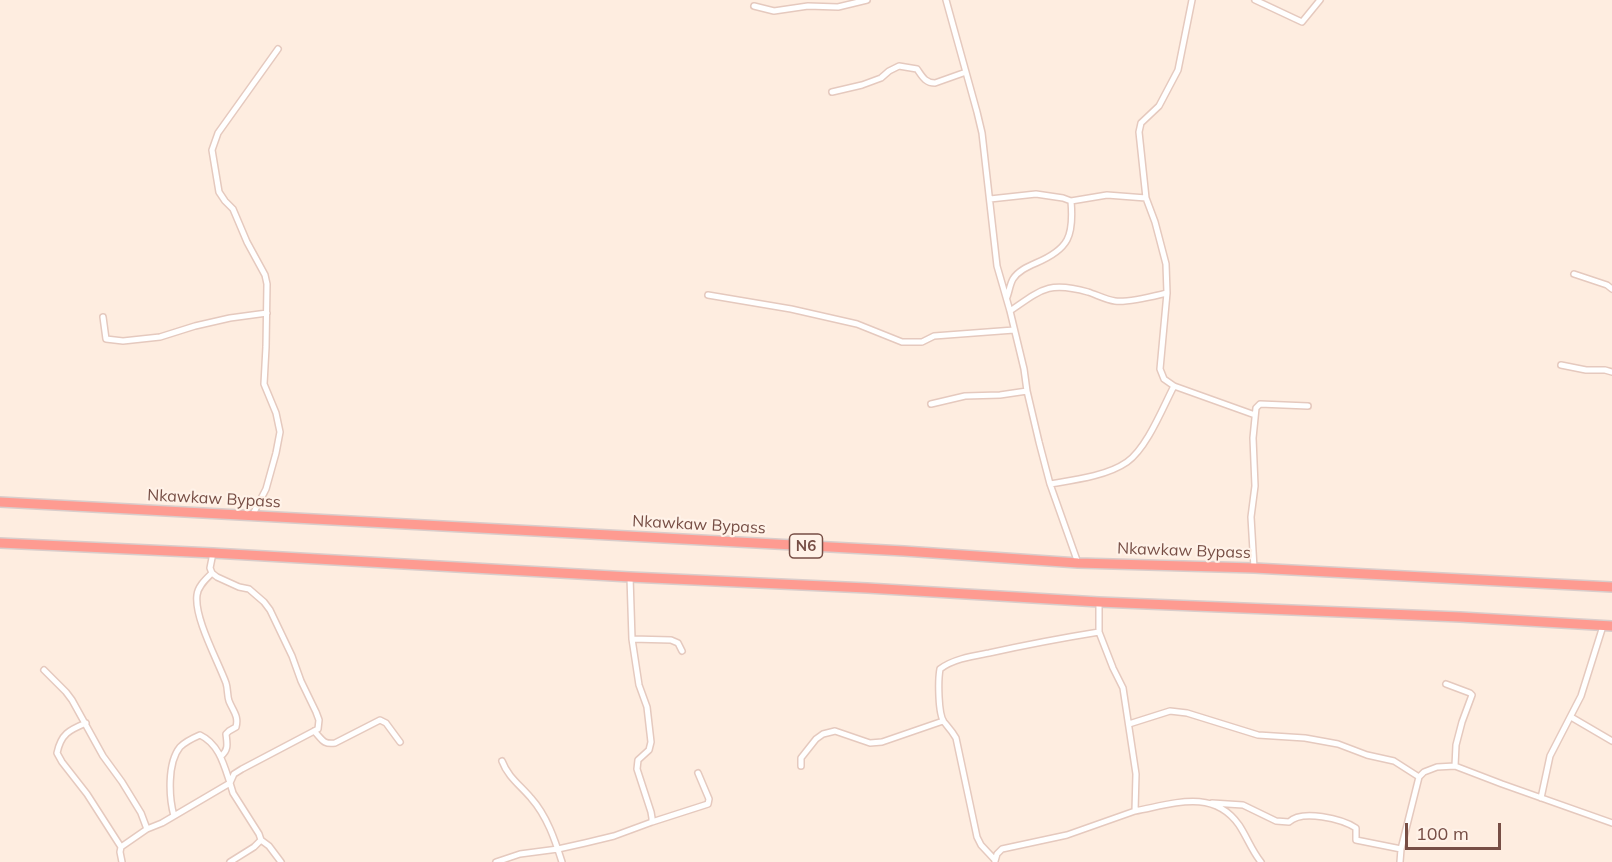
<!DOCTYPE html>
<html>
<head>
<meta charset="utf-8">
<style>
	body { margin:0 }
	#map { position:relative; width:1612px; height:862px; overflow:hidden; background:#feede0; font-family:Mulish,sans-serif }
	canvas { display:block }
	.scale { position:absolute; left:1405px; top:823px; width:96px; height:27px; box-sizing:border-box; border:3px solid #774e45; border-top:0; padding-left:8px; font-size:18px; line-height:21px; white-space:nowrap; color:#774e45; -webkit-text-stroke:4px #fff2e8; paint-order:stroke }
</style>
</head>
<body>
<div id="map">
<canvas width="1612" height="862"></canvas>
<div class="scale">100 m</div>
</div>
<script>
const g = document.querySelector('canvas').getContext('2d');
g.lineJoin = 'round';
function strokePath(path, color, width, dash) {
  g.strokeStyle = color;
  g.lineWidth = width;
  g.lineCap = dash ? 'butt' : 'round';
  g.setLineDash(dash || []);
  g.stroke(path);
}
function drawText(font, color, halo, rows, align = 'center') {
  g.font = font + ' Mulish,sans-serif';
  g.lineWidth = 4.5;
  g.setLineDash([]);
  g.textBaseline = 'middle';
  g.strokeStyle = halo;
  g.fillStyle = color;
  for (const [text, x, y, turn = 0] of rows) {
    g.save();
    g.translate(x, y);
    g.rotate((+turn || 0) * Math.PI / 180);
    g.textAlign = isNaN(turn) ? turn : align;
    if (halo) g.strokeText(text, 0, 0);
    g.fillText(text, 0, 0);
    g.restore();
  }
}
const street = new Path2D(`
	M946,0L977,112L982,133L997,266L1010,311L1024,369L1027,391L1039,442L1050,484L1078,563
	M1192,0L1178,70L1159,106L1141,123L1139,132L1146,198L1155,222L1166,264L1167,293L1160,369L1164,379L1174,386L1255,415
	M1255,0L1302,22L1320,0
	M754,6L774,11L808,6L838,7L867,0
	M832,92L862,85L881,78L889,71L899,66L917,69C922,76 925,83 935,83L966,72
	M990,199L1036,194L1063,198L1071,201L1107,195L1146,198
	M1574,274L1607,285L1612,289
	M708,295L791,309L857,324L902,342H922L934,336L1014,330
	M1007,297C1009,292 1010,284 1013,279C1018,271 1027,267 1036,263C1069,249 1074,236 1071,201
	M1010,311C1042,289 1049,281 1088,292C1097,295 1107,300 1115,301C1128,303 1154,296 1167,293
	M103,317L106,339L123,341L160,337L195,326L230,318L267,313
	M1561,365L1586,370H1605L1612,372
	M931,404L965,396L1000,395L1027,391
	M1050,484C1074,480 1107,476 1127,462C1147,448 1163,407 1174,386
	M252,516L266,489L276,453L280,432L276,413L264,384L266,347L267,284L265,275L247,242L233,209L225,201L219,192L212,150L218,133L278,49
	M213,553L210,568L212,573L217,577L239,587L249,589L264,602L270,610L292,656L301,681L316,712L319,720L318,729L242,769L234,774L230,783L233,793L259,834L261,840L269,846L281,862
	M1254,568L1251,517L1255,486L1253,438L1256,408L1260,404L1308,406
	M212,573C206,579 198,586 197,595C194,618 218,661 226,683C228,689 227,695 229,701C233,711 239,716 236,727L229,731L226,734C227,743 229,750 221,756
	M632,639L671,640L678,643L682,651
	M44,670L66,692L72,700L103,756L122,782L141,813L147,829L121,847L120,852L122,862
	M1446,684L1470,693L1472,695L1462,722L1456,745L1455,766
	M1571,717L1612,741
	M86,723C69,730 61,734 57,753L62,762L87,794L121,847
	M1129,724L1170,711L1187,713L1258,735L1305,738L1338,744L1367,755L1394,761L1419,777
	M314,731C322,739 323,745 335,743L380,720L386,723L400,742
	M502,761C508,777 520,785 531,798C547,816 555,840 562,862
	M801,766V758L816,739L823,734L835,731L870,743L882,742L943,721
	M1541,798L1550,756L1581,696L1603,626
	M1212,803L1243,805L1276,821L1289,822C1302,809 1342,819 1356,828V840L1401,849
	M1135,811C1173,804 1213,788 1239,825C1247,837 1252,851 1261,862
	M652,822L708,804L709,799L698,773
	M147,829L162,823L230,783C224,765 219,744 200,735C193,738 185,742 180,747C167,763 169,798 174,816
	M995,860L981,845L977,837L956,738C952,731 949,728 944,722C938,714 938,680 940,669C953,659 973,656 989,653C1025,645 1062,638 1099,632
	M995,861L997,854L1002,849L1067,835L1135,811L1136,774L1123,688L1113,668L1099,632V602
	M230,862L254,847L261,840
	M496,862L520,854L558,849L585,843L614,836L652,822V818L651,812L637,769L638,760L649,750L651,742L647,707L639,685L632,639L630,577
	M1400,862L1401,849L1419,777L1424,772L1437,767L1455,766L1502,784L1612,823`);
const highway = new Path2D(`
	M0,502L904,551L1078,563L1254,568L1612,587
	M0,543L213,553L630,577L867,588L1099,602L1460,617L1612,626`);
const shields = [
	[806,546,33]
];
const shieldNames = [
	["N6",806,546]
];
const streetNames = [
	["Nkawkaw Bypass",214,499,3],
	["Nkawkaw Bypass",699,525,3],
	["Nkawkaw Bypass",1184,551,2]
];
strokePath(street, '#e5c9be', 8);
strokePath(highway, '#d9cdcb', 12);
strokePath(street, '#fff', 5);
strokePath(highway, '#fe9b91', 9);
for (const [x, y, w] of shields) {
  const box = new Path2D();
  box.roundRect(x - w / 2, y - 12, w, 24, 4.5);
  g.fillStyle = '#fff2e8';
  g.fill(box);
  strokePath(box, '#774e45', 1.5);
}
drawText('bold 15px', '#774e45', null, shieldNames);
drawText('16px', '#774e45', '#fff2e8', streetNames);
</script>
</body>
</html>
